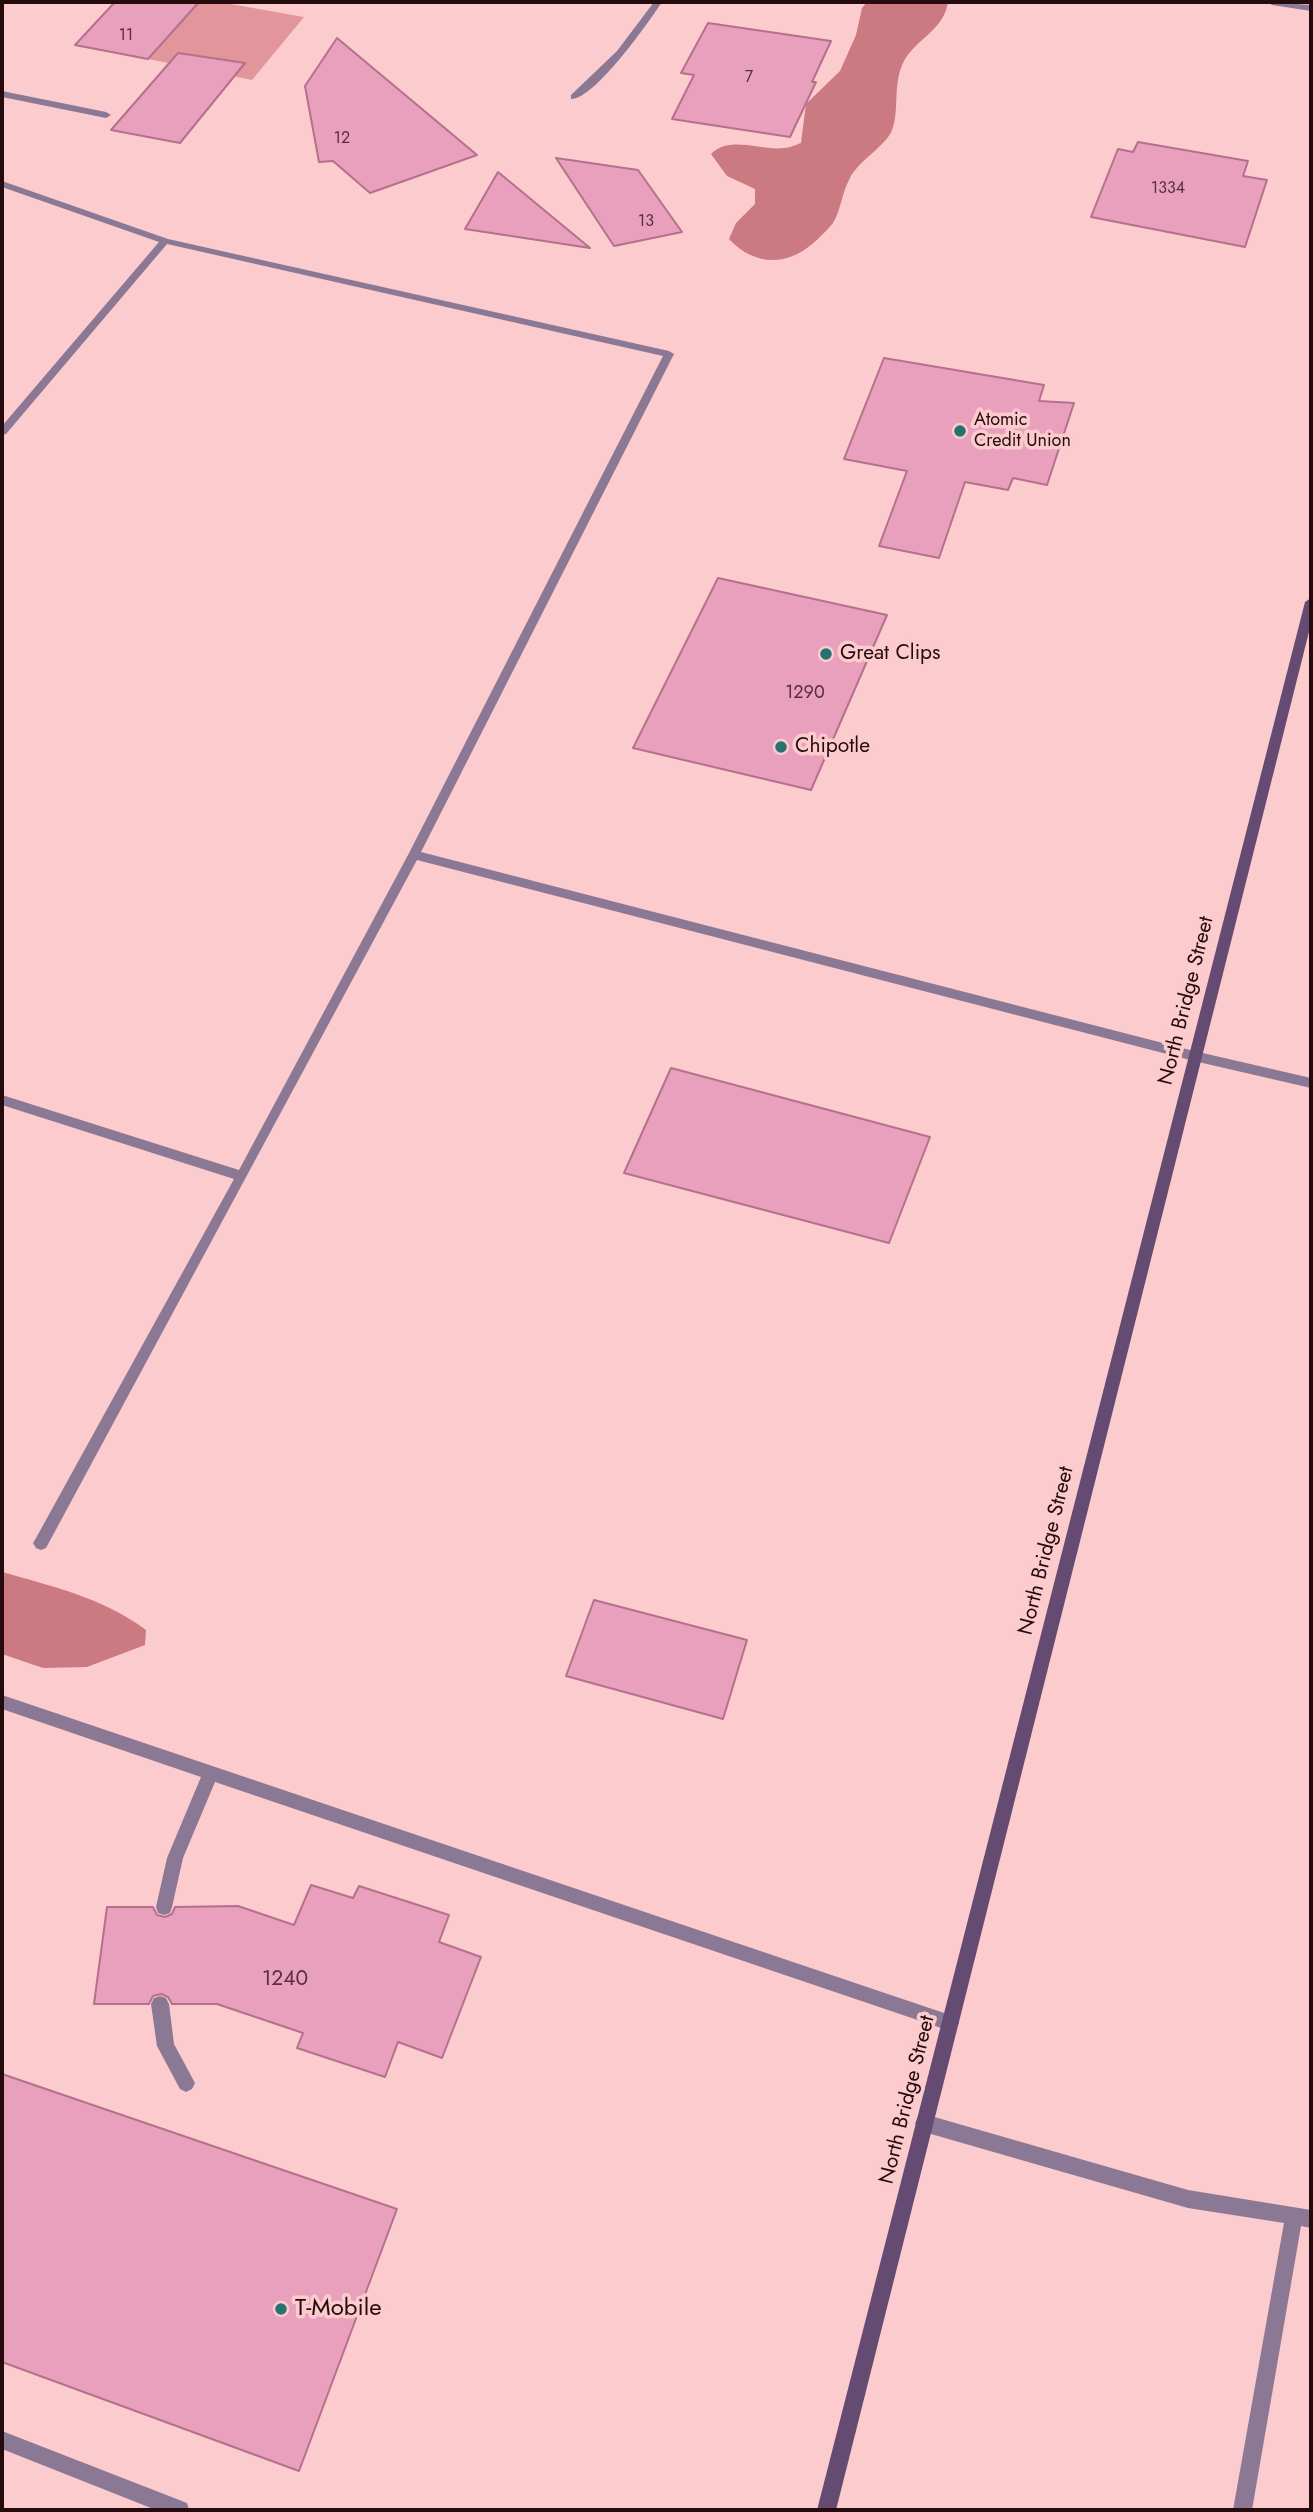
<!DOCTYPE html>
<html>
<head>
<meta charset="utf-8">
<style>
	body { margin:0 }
	#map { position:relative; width:1313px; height:2512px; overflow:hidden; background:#fccbce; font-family:Jost,sans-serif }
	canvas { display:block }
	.frame { position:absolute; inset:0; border:4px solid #260b0e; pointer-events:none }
</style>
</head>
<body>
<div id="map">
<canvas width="1313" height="2512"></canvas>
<div class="frame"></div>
</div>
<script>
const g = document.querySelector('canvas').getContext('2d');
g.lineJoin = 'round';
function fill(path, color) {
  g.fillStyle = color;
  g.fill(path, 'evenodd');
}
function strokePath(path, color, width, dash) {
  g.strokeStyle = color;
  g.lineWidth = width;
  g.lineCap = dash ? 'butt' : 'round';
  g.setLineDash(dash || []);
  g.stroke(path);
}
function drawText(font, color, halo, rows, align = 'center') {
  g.font = font + ' Jost,sans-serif';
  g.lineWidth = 7;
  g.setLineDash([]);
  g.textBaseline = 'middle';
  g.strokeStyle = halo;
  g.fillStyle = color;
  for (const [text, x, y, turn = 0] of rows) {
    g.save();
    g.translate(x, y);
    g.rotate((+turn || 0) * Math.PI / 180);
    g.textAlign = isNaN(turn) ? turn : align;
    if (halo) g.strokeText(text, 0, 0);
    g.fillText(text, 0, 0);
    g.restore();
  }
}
const green = new Path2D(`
	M199,2H219L304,17L252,80L148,59Z`);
const forest = new Path2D(`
	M867,2H948C944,30 916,39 904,61C892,84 900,110 892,130C886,146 858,161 850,178C842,192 841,210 833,223C829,229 822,234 818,239C790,266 756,268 729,239L736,223L755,204V189L727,176L711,154C729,135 762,151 784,148C789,148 795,145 801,143L806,104L840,71L856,35L862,8Z
	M2,1572C51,1586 104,1598 146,1630L145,1645L87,1667L43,1668L2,1654Z`);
const building = new Path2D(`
	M115,2H199L148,59L75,45Z
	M708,23L831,41L812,82H816L790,137L672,119L694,75L681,73Z
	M337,38L477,155L370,193L333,161L319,162L305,86Z
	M178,53L245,63L180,143L111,130Z
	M1138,142L1248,161L1243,176L1267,180L1245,247L1091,217L1118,149L1133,152Z
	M556,158L638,170L682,232L614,246Z
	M498,172L590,248L465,229Z
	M884,358L1044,385L1039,401L1074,403L1047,485L1013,478L1008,490L965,482L939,558L879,546L907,471L844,459Z
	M718,578L887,615L811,790L633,748Z
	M671,1068L930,1137L889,1243L624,1173Z
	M594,1600L747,1640L723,1719L566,1676Z
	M311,1885L353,1898L359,1886L449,1915L439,1942L481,1957L442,2058L398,2042L385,2077L297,2048L303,2033L217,2004H172L168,1997L161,1994L153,1996L149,2004H94L107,1907H153L157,1915L165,1917L172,1914L175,1907L238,1906L294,1925Z
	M2,2074L397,2209L299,2471L2,2362Z`);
const lane = new Path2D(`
	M2,91L106,112L111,115L106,118L2,97Z
	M2,181L168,239L669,351L674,354L421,852L1194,1051L1311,1078V1088L1194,1061L417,860L46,1548L41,1550L36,1548L33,1543L36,1538L234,1179L2,1105V1095L239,1170L408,855L663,356L167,244L6,434L2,435V426L159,242L2,187Z
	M2,1695L950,2015L956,2017L959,2023L956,2029L950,2031L215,1782L183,1858L172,1907L170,1913L164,1915L158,1913L156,1907L167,1858L201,1777L2,1709Z
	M160,1996L166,1998L169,2004L174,2044L195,2083L192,2089L186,2092L180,2089L157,2046L151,2004L154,1998Z
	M924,2114L1188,2190L1311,2210V2228L1301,2226L1252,2510H1233L1284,2223L1188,2208L924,2132L918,2129L915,2123L918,2117Z
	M2,2431L187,2503L189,2510H156L2,2449Z`);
const street = new Path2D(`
	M654,2H662C649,22 594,100 571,99V95L617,51Z
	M1268,2L1311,5V11L1272,5Z`);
const secondary = new Path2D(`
	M1311,598V624L836,2510H817L1305,602Z`);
const markers = [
	[960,431,7,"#267171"],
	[826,654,7,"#267171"],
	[781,747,7,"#267171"],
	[281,2309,7,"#267171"]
];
const farNumbernames = [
	["11",126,36],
	["7",749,78],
	["12",342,139],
	["1334",1168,189],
	["13",646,222]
];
const farPoinames = [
	["Atomic",974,421],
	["Credit Union",974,442]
];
const numberNames = [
	["1290",805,694]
];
const poiNames = [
	["Great Clips",840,654],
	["Chipotle",795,747]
];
const streetNames = [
	["North Bridge Street",1187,1001,-76],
	["North Bridge Street",1047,1551,-76],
	["North Bridge Street",908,2100,-76]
];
const nearNumbernames = [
	["1240",285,1980]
];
const nearPoinames = [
	["T-Mobile",295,2309]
];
fill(green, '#e2969c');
fill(forest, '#cb7a81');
fill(building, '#e9a0bc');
strokePath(building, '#b5708c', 2);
fill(lane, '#8b7894');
fill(street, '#8b7894');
fill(secondary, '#654b71');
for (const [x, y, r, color] of markers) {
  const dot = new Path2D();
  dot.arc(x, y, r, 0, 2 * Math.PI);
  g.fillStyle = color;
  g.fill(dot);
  strokePath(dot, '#fccbce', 2.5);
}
drawText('16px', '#57303a', null, farNumbernames);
drawText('18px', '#260b0e', '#fccbce', farPoinames, 'left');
drawText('18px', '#57303a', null, numberNames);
drawText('21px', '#260b0e', '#fccbce', poiNames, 'left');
drawText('21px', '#260b0e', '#fccbce', streetNames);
drawText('21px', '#57303a', null, nearNumbernames);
drawText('24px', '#260b0e', '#fccbce', nearPoinames, 'left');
</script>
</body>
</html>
